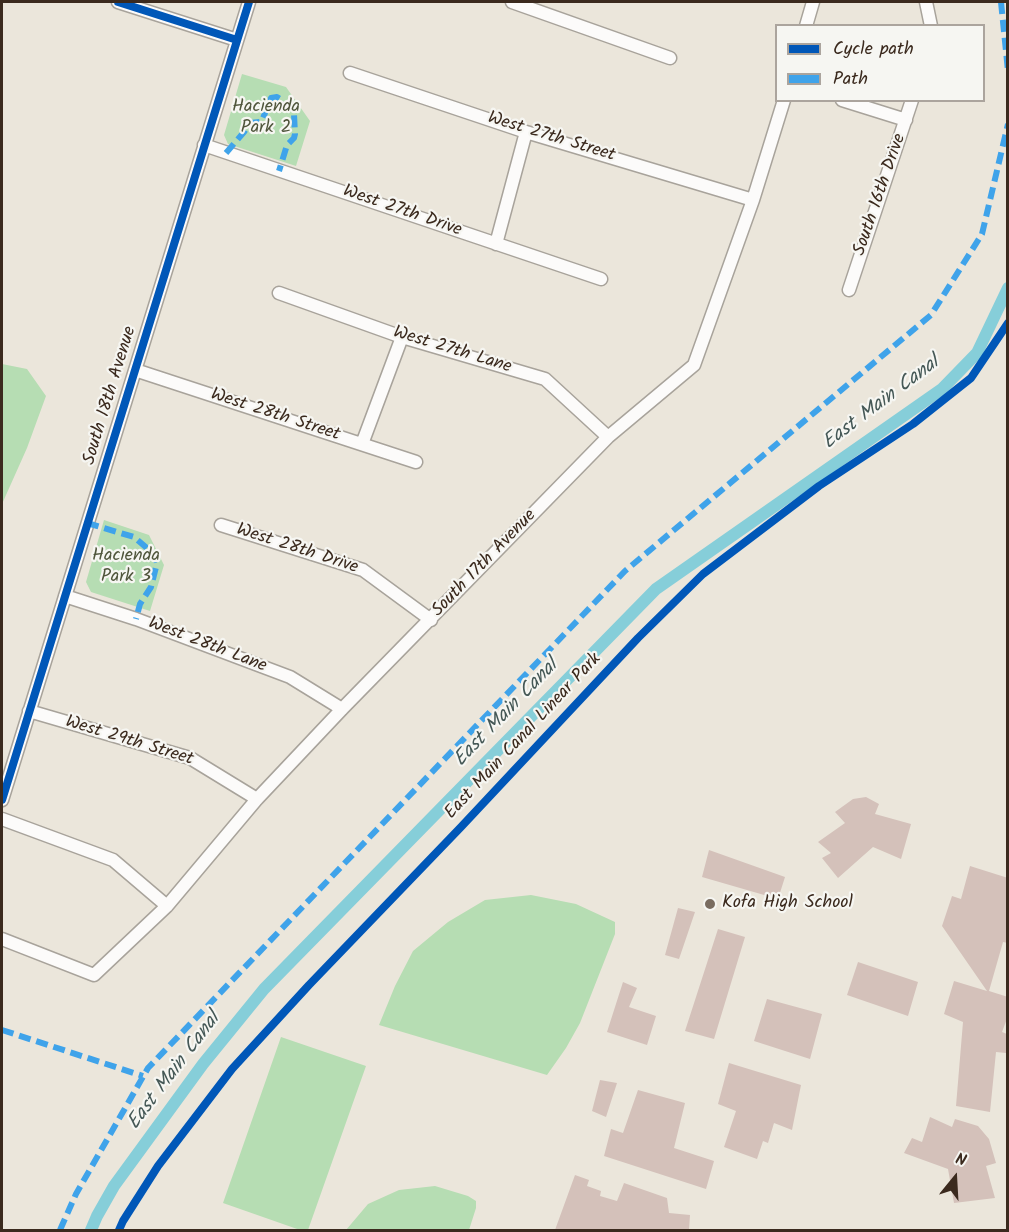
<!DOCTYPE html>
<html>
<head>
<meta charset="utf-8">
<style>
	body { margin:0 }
	#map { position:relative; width:1009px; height:1232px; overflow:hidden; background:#ebe6db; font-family:Kalam,sans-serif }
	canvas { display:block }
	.frame { position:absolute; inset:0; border:3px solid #3b2a1e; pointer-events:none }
	.legend { position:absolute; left:775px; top:24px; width:210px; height:78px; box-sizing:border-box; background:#f6f6f2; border:2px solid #aba49d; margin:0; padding:8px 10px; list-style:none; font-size:18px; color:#3b2a1e }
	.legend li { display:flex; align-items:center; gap:12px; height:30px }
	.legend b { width:30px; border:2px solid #aba49d }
	.north { position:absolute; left:925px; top:1148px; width:60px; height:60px; -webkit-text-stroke:4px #f6f6f2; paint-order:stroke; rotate:18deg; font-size:16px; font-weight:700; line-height:24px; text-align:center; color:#3b2a1e }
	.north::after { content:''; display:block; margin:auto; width:21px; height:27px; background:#3b2a1e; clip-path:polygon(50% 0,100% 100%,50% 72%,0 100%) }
</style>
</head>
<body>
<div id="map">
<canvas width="1009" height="1232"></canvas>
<div class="frame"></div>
<ul class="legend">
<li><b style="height:8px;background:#0057b8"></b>Cycle path</li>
<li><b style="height:8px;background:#3fa3ea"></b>Path</li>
</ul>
<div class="north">N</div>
</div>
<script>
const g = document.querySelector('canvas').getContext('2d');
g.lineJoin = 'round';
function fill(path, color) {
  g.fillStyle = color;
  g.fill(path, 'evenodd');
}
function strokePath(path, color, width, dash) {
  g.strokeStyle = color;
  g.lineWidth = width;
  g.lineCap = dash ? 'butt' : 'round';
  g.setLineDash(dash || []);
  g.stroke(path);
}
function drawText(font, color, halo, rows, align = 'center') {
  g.font = font + ' Kalam,sans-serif';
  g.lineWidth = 4.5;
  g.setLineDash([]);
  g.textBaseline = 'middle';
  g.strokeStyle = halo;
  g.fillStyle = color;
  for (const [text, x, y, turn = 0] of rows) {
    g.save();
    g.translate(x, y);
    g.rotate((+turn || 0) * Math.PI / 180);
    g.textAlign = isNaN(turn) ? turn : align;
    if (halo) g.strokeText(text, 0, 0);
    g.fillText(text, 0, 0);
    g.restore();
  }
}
const green = new Path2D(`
	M242,74L286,87L310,121L296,166L228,144L224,135Z
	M2,364L27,369L46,396L27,448L2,504Z
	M104,520L149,535L164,565L150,611L91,592L86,582Z
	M531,895L576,904L615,922V934L580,1023L566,1048L547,1075L379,1025L395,986L413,951L448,922L485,900Z
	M281,1037L366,1066L308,1230H300L223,1203Z
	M435,1186L468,1196L476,1201V1208L469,1230H346L368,1204L399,1190Z`);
const canal = new Path2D(`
	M91,1230L97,1216L114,1186L203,1064L264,989L656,589L942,389L977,353L1008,288`);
const building = new Path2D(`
	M866,797L879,804L875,814L911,824L901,859L873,847L838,878L822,858L831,853L818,842L845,823L835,812L853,799Z
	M709,850L785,877L778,899L702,877Z
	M970,866L1008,878V943L1003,942L989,991L1008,997V1016L1002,1032L1007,1034L1006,1053L996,1052L990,1112L956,1106L963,1022L944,1014L954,981L987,991L942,926L952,896L961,899Z
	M678,908L695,912L679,959L665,955Z
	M718,929L745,937L714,1039L685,1031Z
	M858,962L918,982L908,1016L847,995Z
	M623,982L637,988L629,1007L656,1016L647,1045L607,1032Z
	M767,999L822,1014L810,1059L754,1041Z
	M729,1063L801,1085L792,1130L774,1123L768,1143L763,1141L757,1159L724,1147L736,1111L718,1104Z
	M600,1080L617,1083L606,1117L592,1111Z
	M638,1090L685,1103L674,1148L714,1161L706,1189L604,1156L611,1129L623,1133Z
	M930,1117L952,1127L955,1119L978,1126L989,1139L996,1163L986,1166L995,1198L954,1203L948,1169L904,1153L912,1138L922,1142Z
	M575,1175L589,1180L587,1186L601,1191L600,1196L617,1201L624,1183L667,1198L669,1213L690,1215L689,1230H555Z`);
const minor = new Path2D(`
	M118,2L237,40
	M512,2L670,58
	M926,2L931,26
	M806,26L813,2
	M350,73L526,132L753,200
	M842,100L906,120
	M204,145L601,279
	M496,244L526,132
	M849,290L912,100
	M279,293L402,337L545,379L608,437
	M135,370L416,462
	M362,444L402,337
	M221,525L363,570L431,620
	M65,596L136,619L290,677L342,709
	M29,711L190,758L257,799
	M2,800L249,2
	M2,819L113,860L167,906
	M2,939L94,975L167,906L257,799L342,709L608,437L694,365L753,200L784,100`);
const quiet = new Path2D(`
	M1001,2L1008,71
	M226,153L244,132L250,123L260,122L263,118L271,98L277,97L282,100L284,105L292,109L294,114L295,134L294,138L287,145L279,171
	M87,523L134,537L148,549L155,556L157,563L151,587L140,604L136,619
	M2,1030L143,1076
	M60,1230L76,1194L148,1068L625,571L931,315L982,234L1008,124`);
const cycleway = new Path2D(`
	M118,2L237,40
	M2,800L249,2
	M119,1230L123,1221L158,1166L232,1069L309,985L461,827L638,638L703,574L819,486L913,424L971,378L1008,323`);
const markers = [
	[710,904,6,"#796c60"]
];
const parkNames = [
	["Hacienda",266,108],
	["Park 2",266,129],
	["Hacienda",126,557],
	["Park 3",126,578]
];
const streetNames = [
	["West 27th Street",551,138,17],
	["South 16th Drive",881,195,-71],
	["West 27th Drive",402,212,19],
	["West 27th Lane",452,351,17],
	["South 18th Avenue",111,396,-73],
	["West 28th Street",275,416,18],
	["West 28th Drive",297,550,18],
	["South 17th Avenue",485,564,-46],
	["West 28th Lane",207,646,21],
	["East Main Canal Linear Park",524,737,-47],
	["West 29th Street",129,742,17]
];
const poiNames = [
	["Kofa High School",722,904]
];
const waterNames = [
	["East Main Canal",882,404,-37],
	["East Main Canal",507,714,-46],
	["East Main Canal",175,1072,-53]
];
fill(green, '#b6ddb3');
strokePath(canal, '#86ced9', 12);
fill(building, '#d4c1ba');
strokePath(minor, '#a8a39b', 15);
strokePath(minor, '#fcfbfa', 12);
strokePath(quiet, '#3fa3ea', 6, [12, 6]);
strokePath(cycleway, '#0057b8', 8);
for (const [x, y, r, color] of markers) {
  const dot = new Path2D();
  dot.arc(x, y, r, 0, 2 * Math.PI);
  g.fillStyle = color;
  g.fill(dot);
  strokePath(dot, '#f6f6f2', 2);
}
drawText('18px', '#4f553b', '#f6f6f2', parkNames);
drawText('18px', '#3b2a1e', '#f6f6f2', streetNames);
drawText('18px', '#3b2a1e', '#f6f6f2', poiNames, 'left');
drawText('italic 20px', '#455856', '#f6f6f2', waterNames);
</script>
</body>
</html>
